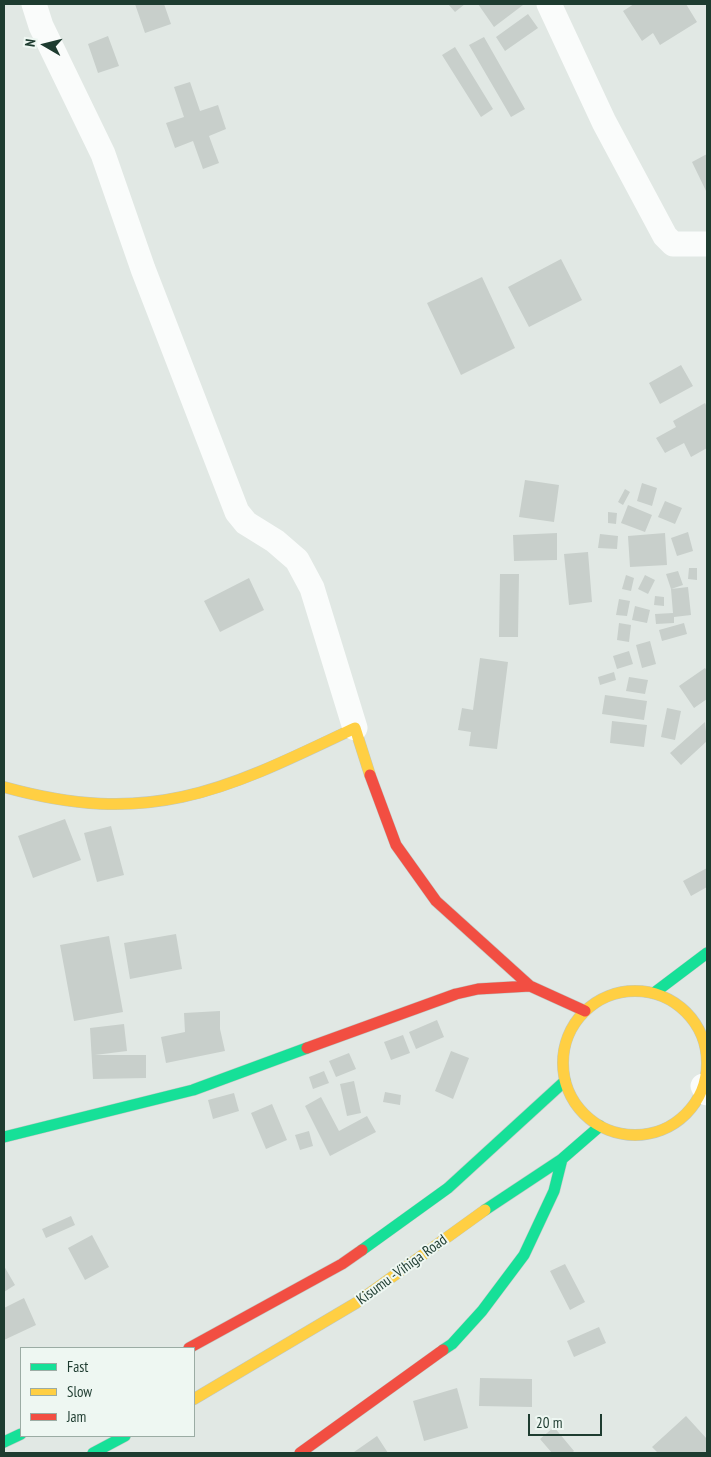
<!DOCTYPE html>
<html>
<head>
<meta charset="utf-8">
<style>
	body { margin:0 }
	#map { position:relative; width:711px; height:1457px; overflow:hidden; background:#e1e8e4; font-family:"PT Sans Narrow",sans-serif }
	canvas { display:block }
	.frame { position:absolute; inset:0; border:5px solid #1e3c30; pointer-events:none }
	.legend { position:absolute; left:20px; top:1347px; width:175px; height:90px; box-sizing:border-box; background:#eef7f2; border:1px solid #9baca4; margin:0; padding:6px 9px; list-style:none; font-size:15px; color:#1e3c30 }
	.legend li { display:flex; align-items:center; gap:10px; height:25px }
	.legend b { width:25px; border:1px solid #9baca4 }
	.north { position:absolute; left:20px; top:20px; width:50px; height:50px; -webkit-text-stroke:4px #eef7f2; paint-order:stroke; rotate:278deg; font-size:14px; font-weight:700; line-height:20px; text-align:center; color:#1e3c30 }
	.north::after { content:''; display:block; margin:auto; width:18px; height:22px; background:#1e3c30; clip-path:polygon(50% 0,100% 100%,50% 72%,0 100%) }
	.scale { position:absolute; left:528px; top:1414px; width:74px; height:22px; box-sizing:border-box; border:2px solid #1e3c30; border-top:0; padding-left:6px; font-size:15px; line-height:18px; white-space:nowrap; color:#1e3c30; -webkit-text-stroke:4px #eef7f2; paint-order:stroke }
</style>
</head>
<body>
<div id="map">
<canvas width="711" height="1457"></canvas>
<div class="frame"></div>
<ul class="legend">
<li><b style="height:6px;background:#16e098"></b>Fast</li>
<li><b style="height:6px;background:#ffcf43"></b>Slow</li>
<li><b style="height:6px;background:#f24e42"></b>Jam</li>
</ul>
<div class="north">N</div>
<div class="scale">20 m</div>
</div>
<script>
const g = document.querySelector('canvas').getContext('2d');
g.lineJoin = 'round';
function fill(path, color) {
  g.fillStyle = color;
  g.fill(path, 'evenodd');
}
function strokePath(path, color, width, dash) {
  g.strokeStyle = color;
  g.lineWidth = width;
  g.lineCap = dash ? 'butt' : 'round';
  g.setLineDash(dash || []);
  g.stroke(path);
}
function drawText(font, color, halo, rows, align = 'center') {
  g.font = font + ' "PT Sans Narrow",sans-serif';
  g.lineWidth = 4;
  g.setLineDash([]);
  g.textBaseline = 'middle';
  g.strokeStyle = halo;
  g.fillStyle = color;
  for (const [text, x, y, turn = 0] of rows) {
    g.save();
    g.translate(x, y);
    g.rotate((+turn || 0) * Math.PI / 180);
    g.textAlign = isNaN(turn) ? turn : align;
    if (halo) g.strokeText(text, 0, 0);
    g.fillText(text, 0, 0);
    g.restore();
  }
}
const building = new Path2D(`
	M135,4H164L171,24L145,33Z
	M448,4H465L455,12Z
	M478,4H522L523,5L494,27Z
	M634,4H686L697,22L660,45L653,33L642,41L623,11Z
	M528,14L538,28L505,51L496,37Z
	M108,36L119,66L98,73L88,44Z
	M484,37L525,109L511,117L469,45Z
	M455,47L493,109L481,117L442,55Z
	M190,82L200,111L218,105L226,129L209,136L219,163L203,169L193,141L175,148L166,123L184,117L174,87Z
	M707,154V193L692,162Z
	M561,259L582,300L529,327L508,287Z
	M482,277L515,348L461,375L427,303Z
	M681,365L693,386L660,404L649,383Z
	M705,403L707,407V448L691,457L684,443L665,453L656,438L676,427L673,421Z
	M525,480L559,485L554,522L519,517Z
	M642,483L657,488L652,506L637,501Z
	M625,489L630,492L623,505L618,502Z
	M665,501L682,508L675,524L658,517Z
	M628,505L652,515L645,532L621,523Z
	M608,512L617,513L616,524L608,523Z
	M688,532L693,551L677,556L671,538Z
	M557,533V560L514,561L513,535Z
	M665,533L667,565L630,567L628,536Z
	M600,534L618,536L617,549L598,548Z
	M588,552L592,602L569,605L564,554Z
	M689,568H697V580L688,579Z
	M678,571L683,585L671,589L688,587L691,615L674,617V623L656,624L655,614L673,613L671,589L666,574Z
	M500,574H519L518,637H499Z
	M626,575L634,578L631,591L622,589Z
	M645,575L655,580L648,594L638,589Z
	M249,578L264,610L220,632L204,601Z
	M655,596L664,597V606L654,605Z
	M619,599L630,601L627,616L616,615Z
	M635,606L650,610L647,623L632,620Z
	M619,623L631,625L629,642L617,640Z
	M684,623L687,634L662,641L659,630Z
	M650,641L656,664L642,668L636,645Z
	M629,651L633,664L617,669L613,656Z
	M480,658L508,662L497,749L469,746L471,732L458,730L462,708L473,710Z
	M705,668L707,671V699L694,708L679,686Z
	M614,672L616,680L600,685L598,677Z
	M629,677L648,680L645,694L626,691Z
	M605,695L647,701L644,720L602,714Z
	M667,708L681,711L675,740L661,737Z
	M612,721L647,725L644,747L610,743Z
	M705,722L707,741L681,765L670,753Z
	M65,819L81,860L33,878L18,836Z
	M111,826L124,875L97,882L84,833Z
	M707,868V887L691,896L683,881Z
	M176,934L182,969L130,979L124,943Z
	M109,936L123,1012L74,1021L60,945Z
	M220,1011V1029L225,1051L166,1063L161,1037L185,1032L184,1013Z
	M437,1020L444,1037L416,1049L409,1032Z
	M124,1024L127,1051L95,1055H146V1078L93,1079L90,1028Z
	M403,1035L410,1053L391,1060L384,1042Z
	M451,1051L469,1058L453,1099L435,1091Z
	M349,1053L356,1069L336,1077L329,1061Z
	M324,1071L329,1083L313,1089L309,1077Z
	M354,1081L361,1113L347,1116L340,1084Z
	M385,1092L401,1095L400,1105L383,1102Z
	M234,1093L239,1111L213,1119L208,1100Z
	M321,1097L339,1131L367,1116L376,1132L330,1156L305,1106Z
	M272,1104L287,1140L266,1149L251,1113Z
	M309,1131L313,1146L300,1150L295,1135Z
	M71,1216L75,1225L46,1238L42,1229Z
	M92,1235L109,1267L85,1280L68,1248Z
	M565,1264L585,1302L570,1310L550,1271Z
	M4,1266L15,1285L4,1292Z
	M24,1298L36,1325L4,1340V1308Z
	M599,1327L606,1343L574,1357L567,1341Z
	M480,1378L532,1379V1407L479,1406Z
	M457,1388L468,1428L424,1441L413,1401Z
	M686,1416L707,1439V1453H658L652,1447Z
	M554,1427L574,1451L572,1453H552L540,1439Z
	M377,1436L388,1453H355L354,1452Z`);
const street = new Path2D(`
	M34,4L41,26L103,154L143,269L237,512L246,523L275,541L297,560L312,588L355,728
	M549,4L604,122L665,236L673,244H707
	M703,1086L707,1093`);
const fast = new Path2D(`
	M654,993L707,953
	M4,1137L193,1090L307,1048
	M485,1210L562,1159L600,1126
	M362,1250L448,1188L565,1081
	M443,1350L452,1344L482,1311L524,1255L554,1191L562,1159
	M4,1442L21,1434
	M93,1453L125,1436`);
const slow = new Path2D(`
	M4,787C151,828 225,790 355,728L370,775
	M563 1063a72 72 0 1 1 144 0a72 72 0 1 1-144 0Z
	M194,1399L356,1303L485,1210`);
const jam = new Path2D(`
	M370,775L396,845L436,901L530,986L585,1011
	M307,1048L456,994L478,989L530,986
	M189,1348L342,1264L362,1250
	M300,1453L443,1350`);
const streetNames = [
	["Kisumu -Vihiga Road",402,1270,-36]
];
fill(building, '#c8cfcb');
strokePath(fast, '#bdc7c2', 12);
strokePath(slow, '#bdc7c2', 12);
strokePath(jam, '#bdc7c2', 12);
strokePath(street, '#fafcfb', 25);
strokePath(fast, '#16e098', 11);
strokePath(slow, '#ffcf43', 11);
strokePath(jam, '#f24e42', 11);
drawText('15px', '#1e3c30', '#eef7f2', streetNames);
</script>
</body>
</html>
